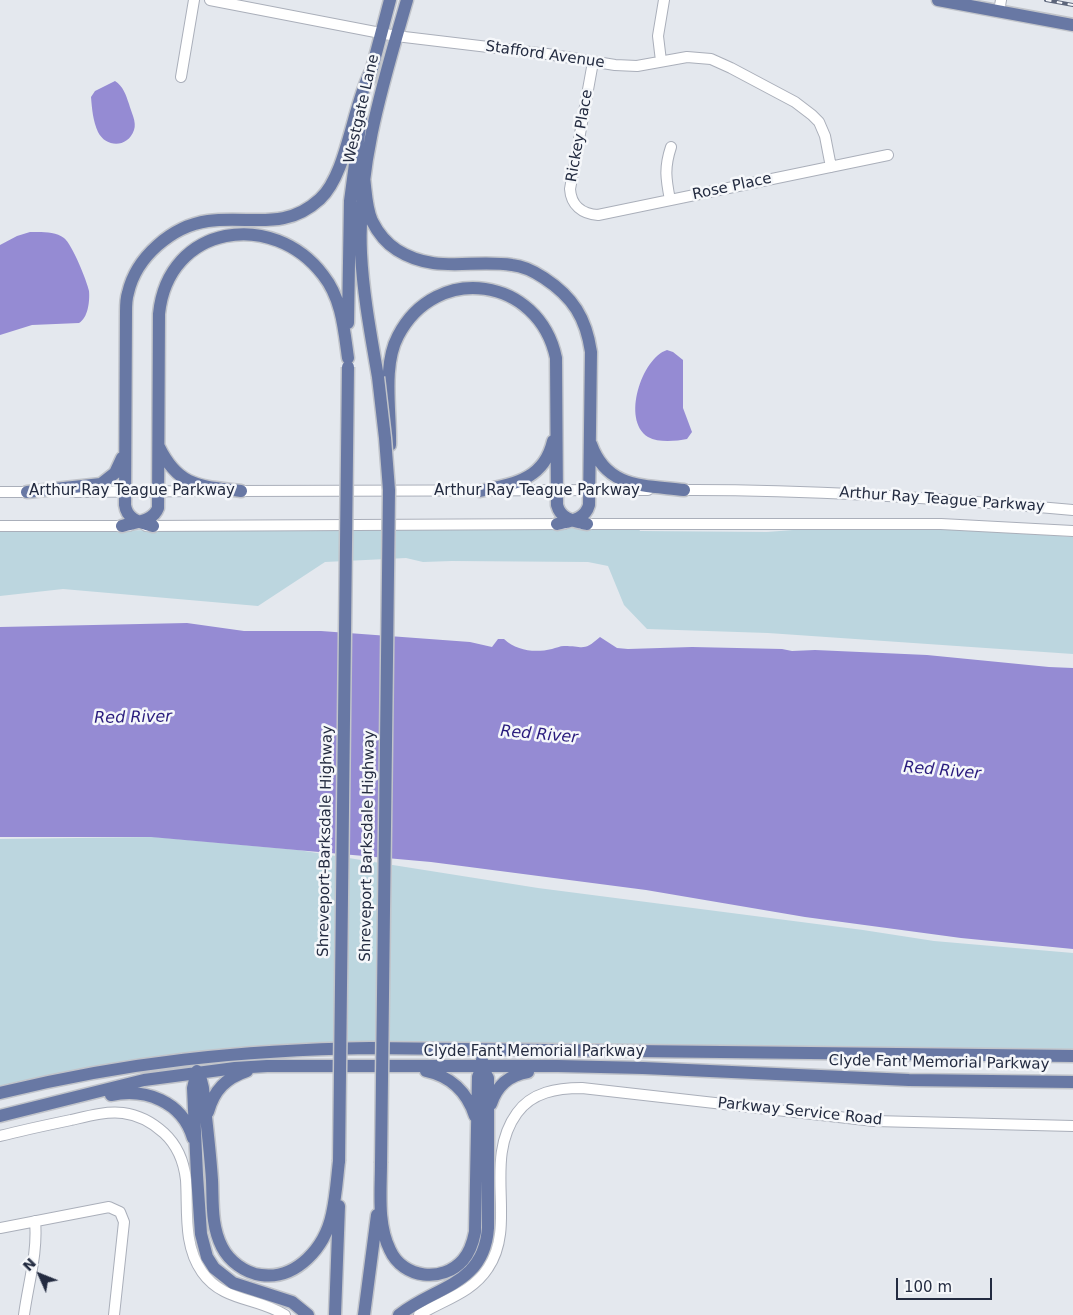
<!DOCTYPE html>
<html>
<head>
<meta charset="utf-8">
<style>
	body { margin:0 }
	#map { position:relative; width:1073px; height:1315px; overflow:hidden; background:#e4e8ee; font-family:"DejaVu Sans",sans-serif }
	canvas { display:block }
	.north { position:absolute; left:15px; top:1250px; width:50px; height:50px; -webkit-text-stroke:4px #f5f7fa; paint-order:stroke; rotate:314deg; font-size:14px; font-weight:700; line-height:20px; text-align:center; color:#232b40 }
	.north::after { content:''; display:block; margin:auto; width:18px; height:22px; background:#232b40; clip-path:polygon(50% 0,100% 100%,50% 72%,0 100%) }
	.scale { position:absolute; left:896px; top:1278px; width:96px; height:22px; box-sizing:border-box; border:2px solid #232b40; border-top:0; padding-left:6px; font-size:15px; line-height:18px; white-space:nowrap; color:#232b40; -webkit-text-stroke:4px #f5f7fa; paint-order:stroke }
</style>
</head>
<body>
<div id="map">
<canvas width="1073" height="1315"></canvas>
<div class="north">N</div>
<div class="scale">100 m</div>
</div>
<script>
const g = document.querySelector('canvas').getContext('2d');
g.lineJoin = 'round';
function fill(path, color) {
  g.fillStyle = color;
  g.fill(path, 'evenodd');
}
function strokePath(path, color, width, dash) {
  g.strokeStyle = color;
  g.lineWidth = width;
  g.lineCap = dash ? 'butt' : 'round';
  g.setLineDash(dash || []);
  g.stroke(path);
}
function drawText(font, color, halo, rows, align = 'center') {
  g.font = font + ' "DejaVu Sans",sans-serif';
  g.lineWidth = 5;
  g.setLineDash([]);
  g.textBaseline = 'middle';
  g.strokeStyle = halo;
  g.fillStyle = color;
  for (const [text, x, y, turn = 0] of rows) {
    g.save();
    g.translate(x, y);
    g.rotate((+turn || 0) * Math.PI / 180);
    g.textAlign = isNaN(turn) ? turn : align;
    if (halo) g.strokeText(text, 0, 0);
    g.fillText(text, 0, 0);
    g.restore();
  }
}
const green = new Path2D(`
	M568,528L639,529L640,531L767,532L819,528L963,529L1073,537V654L768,633L647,629L624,605L608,566L588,562L452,561L423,562L406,558L325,562L258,606L63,589L0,596V531Z
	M155,837L298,850L538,888L863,930L934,941L1073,953V1051L273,1046L152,1057L76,1070L0,1087V839Z`);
const water = new Path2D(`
	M115,81C123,86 126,95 129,104C131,112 137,122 134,130C128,148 106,148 98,132C93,121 92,109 91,97L95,91Z
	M30,232C41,232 55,231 64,238C72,244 87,281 89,291C90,301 88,318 79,323L32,325L0,335V245L17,236Z
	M667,350L673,352L683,360V408L692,432L687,439C676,441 659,443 648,437C621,420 642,358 667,350Z
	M187,623L244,631H321L470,642L492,647L498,639H504C517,651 535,653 552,649C556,648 560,646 564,646C584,646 583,652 600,637L617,648L628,649L692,647L782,649L792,651L815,650L927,655L1049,667L1073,668V949L961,938L805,917L646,890L431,862L151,837H0V627Z`);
const minor = new Path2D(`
	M210,0L396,36L547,54L615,65L637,66L687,57L711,59L731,68L795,102L812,115L819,122L825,136L831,167
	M999,11L1001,0
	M661,61L658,36L664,0
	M593,62L570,189C571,205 582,214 598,215L888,155
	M181,77L194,0
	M670,200C666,179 664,168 671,147
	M677,490C810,489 941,498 1073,510
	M235,491L648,490
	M0,492H33
	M72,492L213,491
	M581,524H941L1073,531
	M0,526H129
	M146,526L564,524
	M0,1136C23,1130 47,1125 71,1120C88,1116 106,1111 123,1113C139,1115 152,1122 164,1133C177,1145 184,1162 186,1180C188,1210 183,1245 202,1272C223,1302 257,1297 285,1315
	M0,1228L109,1207L120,1212L124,1222L114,1315
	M24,1315C28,1284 38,1253 35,1221
	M419,1315C443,1300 472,1293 488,1268C518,1224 482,1161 517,1113C532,1092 557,1088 582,1088L874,1121L1073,1126`);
const major = new Path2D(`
	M938,0L1073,25
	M369,80L390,0
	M364,177C366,192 366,208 372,221C378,233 386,243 397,250C435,274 471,259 512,265C523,266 535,272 544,278C573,297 586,318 591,352L589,505C585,520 570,521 557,524
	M348,323L350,201L361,119
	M378,377C371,336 363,294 361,253C357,165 383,83 407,0
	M591,444C607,489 644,485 684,490
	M390,445C391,412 382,366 398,336C436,262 539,277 556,358L557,505C561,520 574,521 587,524
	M159,447C179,488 201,486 241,491
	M480,491C513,484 544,480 553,441
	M27,492L101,484L115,473L122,458
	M122,526C135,522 153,522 158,508L159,314C168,224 273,209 323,275C342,299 344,329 348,358
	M153,526C140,522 127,520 125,505L126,312C126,305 126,299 128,293C136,257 172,226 208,221C250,215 284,232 320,199C347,174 352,109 370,73
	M197,1071L193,1088L197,1175L201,1234L207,1257L214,1268L233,1283L292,1302L308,1315
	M426,1071C450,1076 467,1092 475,1116
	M197,1072L201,1080L203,1088C206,1119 210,1149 212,1180C213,1202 211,1226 222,1247C229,1261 245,1273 261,1275C297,1280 325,1247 332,1214C336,1196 337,1178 339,1161
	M0,1093C125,1062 242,1050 370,1048L1073,1056
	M111,1095C145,1088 182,1101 193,1138
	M491,1104C497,1085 509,1075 528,1072
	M208,1112C214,1090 226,1078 247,1071
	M0,1116L144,1080L235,1068L267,1066H558L643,1068L909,1080L1073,1082
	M381,1163C381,1191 377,1224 390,1250C403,1279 443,1283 463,1260C470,1252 473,1242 475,1232L478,1077L482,1067V1060
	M335,1315L339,1206
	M364,1315L377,1215
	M399,1315C436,1286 484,1285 488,1228V1078L482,1067`);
const rail = new Path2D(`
	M1046,0L1073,5`);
const majorBridge = new Path2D(`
	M378,377L385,438L389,490L381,1163
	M339,1161L348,367`);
const streetNames = [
	["Stafford Avenue",545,55,8],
	["Westgate Lane",362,109,-77],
	["Rickey Place",580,136,-80],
	["Rose Place",732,187,-12],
	["Arthur Ray Teague Parkway",132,491],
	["Arthur Ray Teague Parkway",537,491],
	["Arthur Ray Teague Parkway",942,500,4],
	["Shreveport-Barksdale Highway",326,841,-89],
	["Shreveport Barksdale Highway",368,846,-89],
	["Clyde Fant Memorial Parkway",534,1052],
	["Clyde Fant Memorial Parkway",939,1063,1],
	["Parkway Service Road",800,1112,6]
];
const waterNames = [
	["Red River",133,718,-1],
	["Red River",539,735,5],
	["Red River",942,771,5]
];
fill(green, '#bcd6df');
fill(water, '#958bd3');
strokePath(minor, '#aaafba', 12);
strokePath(major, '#c1c4ca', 15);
strokePath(minor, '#fff', 10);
strokePath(major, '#6878a4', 12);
strokePath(rail, '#5d667b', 4);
strokePath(rail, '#f5f7fa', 2, [5.5]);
strokePath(majorBridge, '#c1c4ca', 15, []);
strokePath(majorBridge, '#6878a4', 12);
drawText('15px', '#232b40', '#f5f7fa', streetNames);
drawText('italic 16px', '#291b7d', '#f5f7fa', waterNames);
</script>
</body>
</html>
